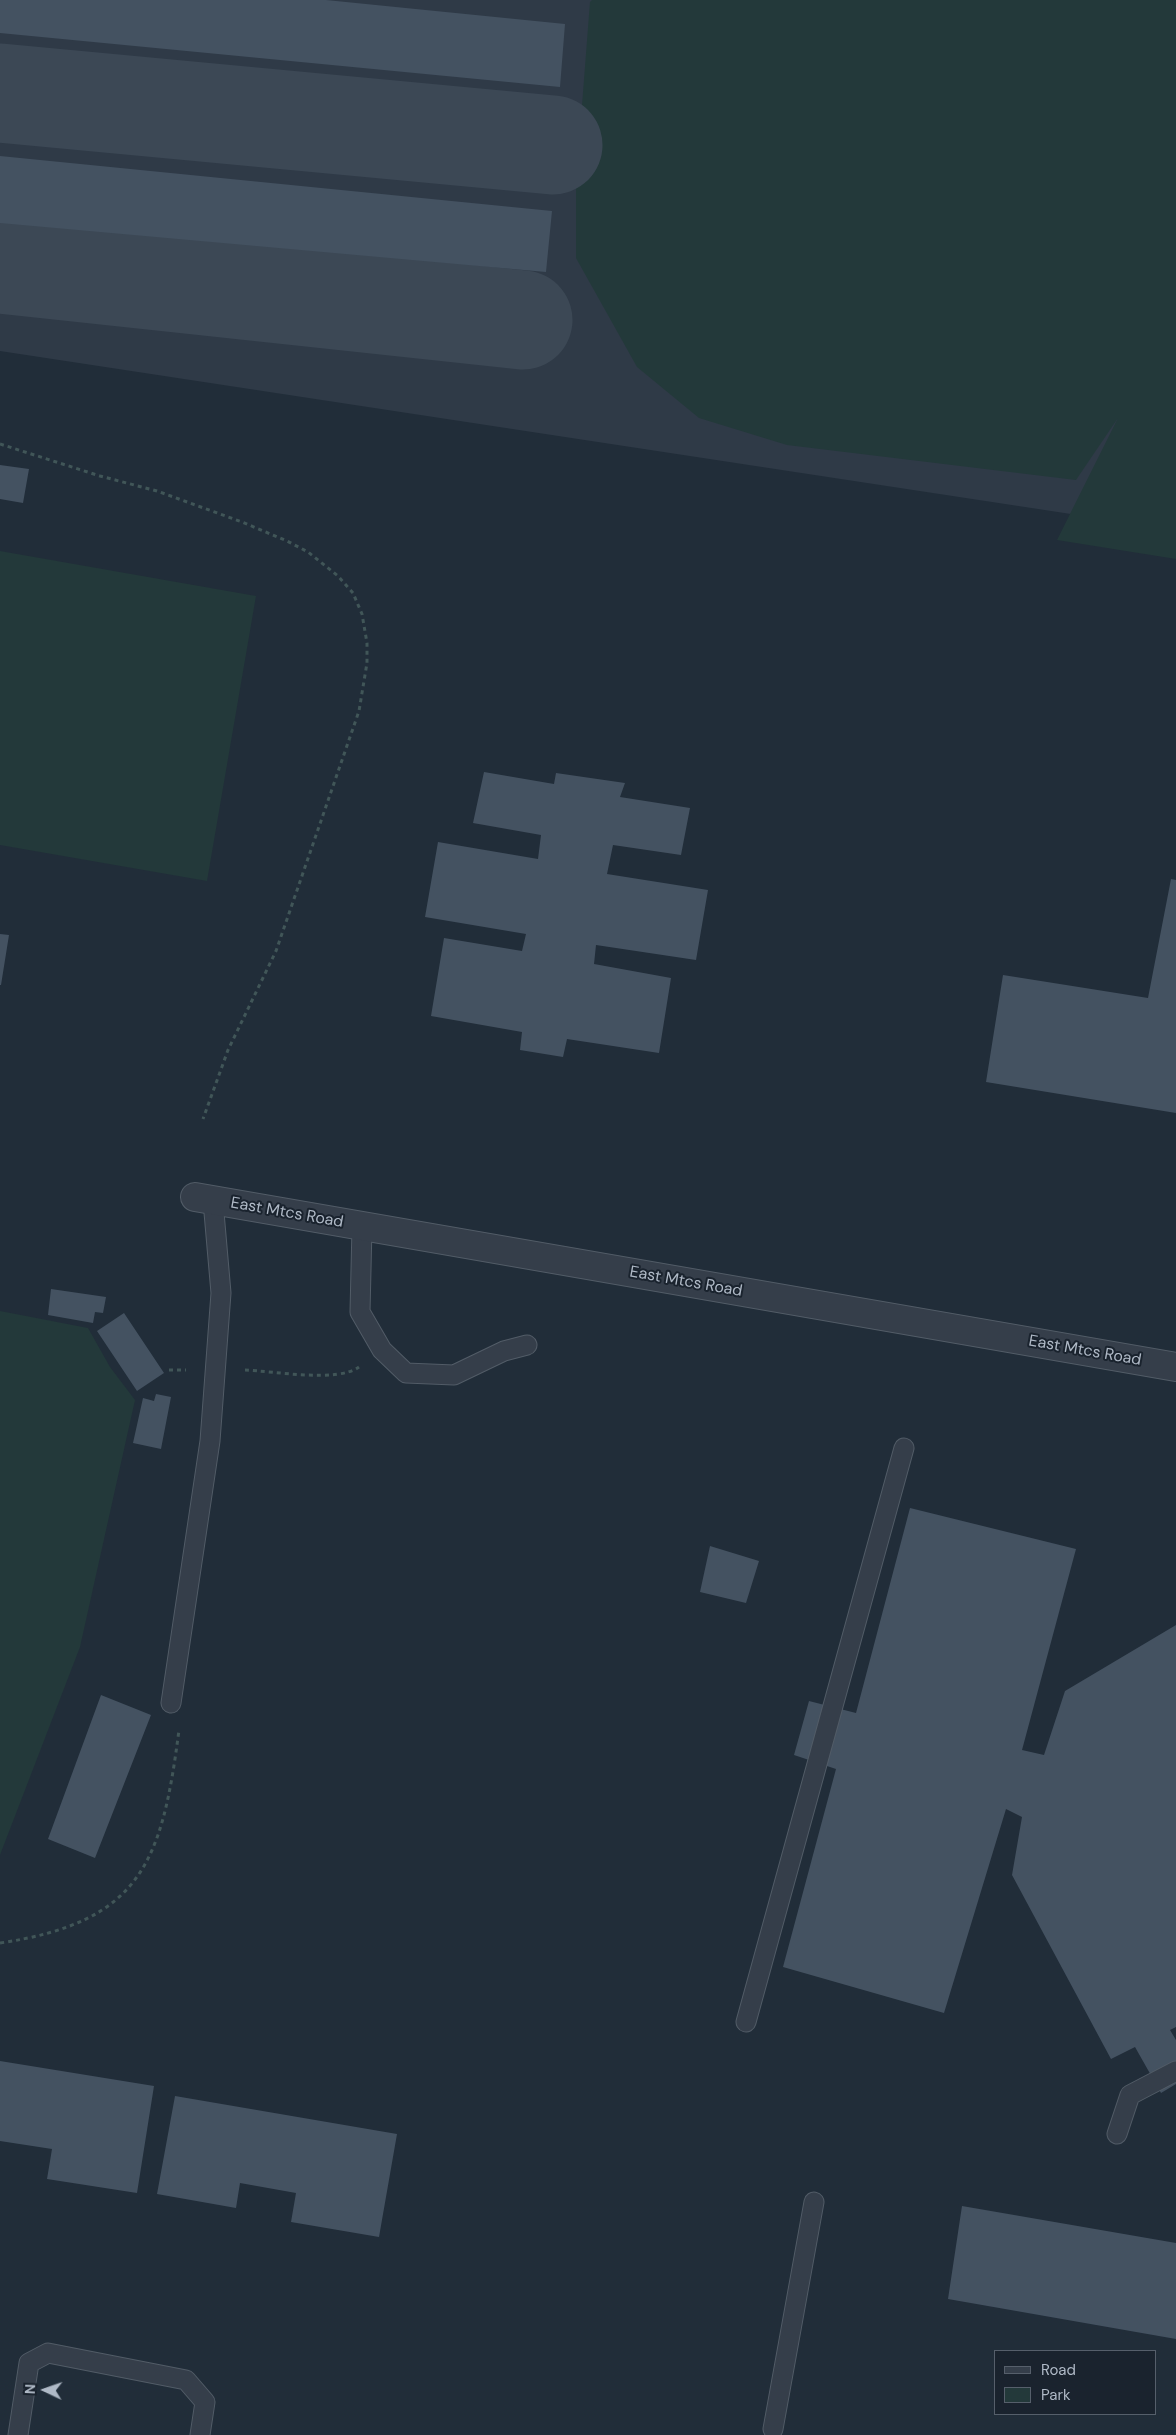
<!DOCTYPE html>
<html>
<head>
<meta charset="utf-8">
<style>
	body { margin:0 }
	#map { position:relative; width:1176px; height:2435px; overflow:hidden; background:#212d39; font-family:"DM Sans",sans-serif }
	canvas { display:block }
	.legend { position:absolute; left:994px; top:2350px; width:162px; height:65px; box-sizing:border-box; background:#1a232e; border:1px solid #565f6b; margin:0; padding:6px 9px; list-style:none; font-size:15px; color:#afb9c6 }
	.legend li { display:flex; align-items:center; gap:10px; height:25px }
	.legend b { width:25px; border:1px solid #565f6b }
	.north { position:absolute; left:20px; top:2365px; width:50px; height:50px; -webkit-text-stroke:4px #1a232e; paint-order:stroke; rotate:273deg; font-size:14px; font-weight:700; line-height:20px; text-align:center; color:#afb9c6 }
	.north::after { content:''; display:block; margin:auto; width:18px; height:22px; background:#afb9c6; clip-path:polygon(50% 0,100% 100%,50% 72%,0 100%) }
</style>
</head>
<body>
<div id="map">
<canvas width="1176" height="2435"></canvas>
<ul class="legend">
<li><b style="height:6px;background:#353e4a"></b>Road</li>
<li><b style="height:14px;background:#23393a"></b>Park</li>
</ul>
<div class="north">N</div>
</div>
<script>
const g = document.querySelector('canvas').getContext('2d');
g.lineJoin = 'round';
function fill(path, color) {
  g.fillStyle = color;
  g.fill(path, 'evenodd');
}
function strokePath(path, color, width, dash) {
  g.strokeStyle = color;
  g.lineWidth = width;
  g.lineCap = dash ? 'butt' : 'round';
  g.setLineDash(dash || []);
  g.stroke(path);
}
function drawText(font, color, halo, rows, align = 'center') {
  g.font = font + ' "DM Sans",sans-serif';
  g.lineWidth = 4;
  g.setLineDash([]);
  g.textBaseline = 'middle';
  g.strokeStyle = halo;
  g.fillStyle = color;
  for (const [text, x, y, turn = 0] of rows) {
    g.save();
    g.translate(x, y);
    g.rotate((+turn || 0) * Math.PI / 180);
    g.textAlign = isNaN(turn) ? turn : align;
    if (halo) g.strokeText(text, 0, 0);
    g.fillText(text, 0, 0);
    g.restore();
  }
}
const airport = new Path2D(`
	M0,0H1176V530L0,351Z`);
const green = new Path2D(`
	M592,0H1176V559L1057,540L1118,418L1076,480L787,445L699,418L637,367L576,258V183L590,2Z
	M0,551L256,596L207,881L0,845Z
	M0,1311L88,1328L110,1367L135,1400L80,1647L0,1855Z`);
const taxiway = new Path2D(`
	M0,93L553,145
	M0,264L523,320`);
const building = new Path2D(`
	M0,0H326L565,24L560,87L0,33Z
	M0,156L552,211L546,272L0,223Z
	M0,465L29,469L23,503L0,499Z
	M484,772L554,784L556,773L625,783L620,797L690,808L681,855L613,845L607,874L708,890L696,960L596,945L594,964L671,978L659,1053L567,1039L563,1057L520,1050L522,1032L431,1016L444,938L522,951L526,934L425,917L438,842L538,859L541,835L473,823Z
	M1171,879L1176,880V1113L986,1082L1003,975L1148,998Z
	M0,934L9,935L1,985H0Z
	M51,1289L106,1297L103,1313L95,1312L93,1323L48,1315Z
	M124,1313L164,1373L137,1391L97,1331Z
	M156,1394L171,1397L161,1449L133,1443L143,1398L154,1401Z
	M910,1508L1076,1549L1022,1750L1044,1755L1065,1691L1176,1625V2027L1170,2030L1176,2040V2084L1161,2093L1135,2047L1111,2059L1012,1875L1022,1817L1006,1809L944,2013L783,1967L836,1769L794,1755L809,1701L856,1713Z
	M710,1546L759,1561L746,1603L700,1592Z
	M101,1695L151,1715L95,1858L48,1839Z
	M0,2061L154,2086L137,2193L47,2179L52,2149L0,2141Z
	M175,2096L397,2134L379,2237L291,2222L296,2193L240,2183L236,2208L157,2194Z
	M962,2206L1176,2243V2339L948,2299Z`);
const path = new Path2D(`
	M0,444L100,476L157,491L242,522L287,541L308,552L338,576L353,593L362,614L367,643V663L359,711L276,951L228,1050L203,1119
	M169,1370H186
	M245,1370C273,1371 337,1383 359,1367
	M0,1943C142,1922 162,1861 179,1730`);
const lane = new Path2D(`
	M362,1227L360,1312L382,1350L406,1373L454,1375L504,1351L527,1345
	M171,1703L210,1441L221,1293L213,1201
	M746,2022L904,1448
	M1117,2134L1130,2095L1176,2071
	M773,2429L814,2202
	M18,2435L29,2363L48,2353L186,2380L205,2402L200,2435`);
const street = new Path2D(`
	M195,1197L1176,1367`);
const streetNames = [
	["East Mtcs Road",287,1213,10],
	["East Mtcs Road",686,1282,10],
	["East Mtcs Road",1085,1351,10]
];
fill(airport, '#2f3a47');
fill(green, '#23393a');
strokePath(taxiway, '#3c4855', 99);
fill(building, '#445261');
strokePath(lane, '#525c67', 21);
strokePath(street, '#525c67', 30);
strokePath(path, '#415658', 3, [4, 4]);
strokePath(lane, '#353e4a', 19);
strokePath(street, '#353e4a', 28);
drawText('16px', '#afb9c6', '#1a232e', streetNames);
</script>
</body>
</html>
